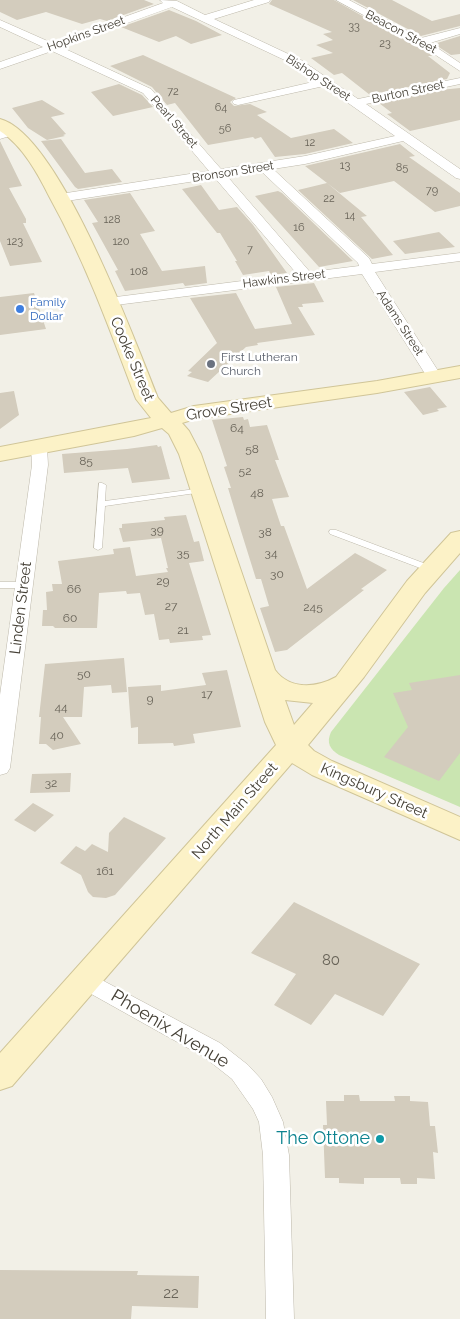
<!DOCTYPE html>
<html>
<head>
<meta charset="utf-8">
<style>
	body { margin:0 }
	canvas { display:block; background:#f2f0e7 }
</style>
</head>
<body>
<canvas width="460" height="1319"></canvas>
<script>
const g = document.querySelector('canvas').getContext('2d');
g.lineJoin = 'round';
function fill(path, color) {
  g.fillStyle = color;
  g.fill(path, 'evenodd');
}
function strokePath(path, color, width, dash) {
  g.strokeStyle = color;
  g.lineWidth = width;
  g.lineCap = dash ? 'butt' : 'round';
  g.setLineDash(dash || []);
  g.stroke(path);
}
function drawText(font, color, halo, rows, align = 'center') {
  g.font = font + ' Raleway,sans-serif';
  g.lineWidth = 5;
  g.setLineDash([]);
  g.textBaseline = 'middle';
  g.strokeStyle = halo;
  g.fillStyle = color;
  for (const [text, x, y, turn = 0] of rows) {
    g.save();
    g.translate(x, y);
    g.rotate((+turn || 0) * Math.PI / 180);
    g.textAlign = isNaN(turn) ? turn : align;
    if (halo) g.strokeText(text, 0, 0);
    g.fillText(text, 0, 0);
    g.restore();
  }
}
const green = new Path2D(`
	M460,570V807L339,755C330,749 326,743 331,732L444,588Z`);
const building = new Path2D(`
	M0,0H144L154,4L107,21L100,19L82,24L46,12L17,20L0,12Z
	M272,0H334L430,54L434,56H428L450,73L447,79L370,95L342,73L334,75L311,58L333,53L316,45L333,40L323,34L332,32L269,4Z
	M353,0H392L432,21L460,14V26L421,36Z
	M169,10L196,21L222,35L191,44L176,36L159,42L121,27Z
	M460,36V54L451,55L434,44Z
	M143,55L236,98L230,102L234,106L250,104L267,112L257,115L291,138L334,129L353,143L305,154L275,157L261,137L255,139L253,137L208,145L175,103L167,105L152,87L110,66Z
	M119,84L142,95L153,107L113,116L91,92Z
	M460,88V120L410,131L387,114L392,113L379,103L440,90Z
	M42,100L65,114L51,117L66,134L63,135L65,136L47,140L28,128L12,108Z
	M61,139L85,173L112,169L122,182L78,189L75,187L41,141Z
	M0,141L22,186L9,188L26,219V223H23L42,262L10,266L0,241Z
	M400,144L415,156L409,157L460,193V206L435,212L394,181L340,193L305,166Z
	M327,183L367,216L361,217L393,255L372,259L298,190Z
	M201,185L219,210L237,207L253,225L287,273L271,275L269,271L243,275L235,261H237L220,233H217L182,189Z
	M278,191L282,193L353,261L319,267L255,196Z
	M130,193L155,231L140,234L162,271L205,266L207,283L185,286L183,283L125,291L115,271L118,270L92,223L98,222L84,200Z
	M439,232L455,247L405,254L393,241Z
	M314,283L324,302L302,304L303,307H298L315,335L257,343L258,345L246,347L208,382L187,376L192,372L188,371L217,343L190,298L236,293L255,329L292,324L276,287Z
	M34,293L46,329L0,335V297Z
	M430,387L447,407L437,409L439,411L423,415L404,392Z
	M14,391L19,415L0,429V393Z
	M243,417L244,420L248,419L250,427L267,425L279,460H275L289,497L272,499L281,526H284L307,589L355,553L387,570L361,589L364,590L287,650L275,652L260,608L269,606L261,579H256L241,531L228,488H231L224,467L227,466L212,420Z
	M157,445L158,447L161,446L170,479L132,483L128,468L64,473L62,454L127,449Z
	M186,515L194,542L199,541L204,561L189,563L211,635L202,636L203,640L170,643L169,639L159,640L154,614L145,615L140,593L127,594L126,591L99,593L97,628H55L53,626H42L43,610H47L46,592L53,591L52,584H62L58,561L114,554L113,549L130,547L136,576L168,572L166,568H168L161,538L123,542L119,528H122V524L165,520L164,517Z
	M124,658L127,692L112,693L111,685L84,687L82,717H63L81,744L53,750L46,744H39L41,717H39L45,664Z
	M227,670L241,727L193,734L195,743L174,746L173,743L138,744V727L131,728L128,687L161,685V691L206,685L202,673Z
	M460,675V753L439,781L384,757L408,727L393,693L412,690L409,683Z
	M71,773L70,792L30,793L32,774Z
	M33,803L54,815L35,832L14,820Z
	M124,817L166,838L115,895L106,898L93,897L88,892L81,875L60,863L76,846L85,851L92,844L108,852L109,833Z
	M294,902L420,964L383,1016L335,994L311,1025L274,1005L296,974L251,953Z
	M344,1095H359L360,1101H395L394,1096H410V1101L428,1102L430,1126H435L438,1153L433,1152L435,1179L417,1178V1184H401L400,1178H364V1184L339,1183V1178H325L323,1125H327L326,1101H344Z
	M0,1270L138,1271L137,1275L199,1276L198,1308L132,1306L131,1319H0Z`);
const lane = new Path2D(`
	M99,483H102L106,485L105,501L203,488L207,490L203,492L105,506L102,548L98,550L94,548Z
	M330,530H336L434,567L435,569L434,571H428L330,534L329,532Z
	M0,582H24L28,585L24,588H0Z`);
const street = new Path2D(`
	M160,0L177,1L205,15L254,0H270L269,2L214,19L301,60L358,99L460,78V84L366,104L460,169V179L456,178L403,141L305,164L273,169L369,258L372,264L460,253V261L375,272L442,377L439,380H429L362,274L108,306L103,305L101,302L103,299L108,298L297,274L215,178L60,202L54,198L60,194L209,171L143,93L52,51L0,69V62L43,47L0,27V20L52,43L163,3ZM172,7L293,64L317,81L234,100L232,102L234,104L238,105L324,86L395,136L305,156L221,169L151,89L61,47ZM261,171L358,263L359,266L310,272L227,176Z
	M336,0H349L421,38L460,28V34L430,43L460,63V71L431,52Z
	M12,127L16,128L18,131L16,134L0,139V131Z
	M39,442L45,444L47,447L48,465L10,768L7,773L0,775V695L32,465L31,447L33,444Z
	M85,971L220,1043L248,1065L261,1079L272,1097L283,1122L289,1155L294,1319H266L263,1155L259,1122L253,1109L232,1079L204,1057L77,986L74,980L77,974Z`);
const secondary = new Path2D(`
	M0,119C59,134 135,341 158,398L171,413L194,406L377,381L460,366V378L377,393L195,419L182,423L189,431L201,454L275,670C290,690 316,688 336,677L407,581L451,533L460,531V553L425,593L364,677L308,745L314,751L332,761L460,817V840L312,775L292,763L12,1086L0,1090V1053L276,745L265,722L179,454L169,434L162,428L134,436L0,461V447L151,418L136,399C110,330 86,263 50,198C38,174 23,146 0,131ZM285,700L313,703L294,725Z`);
const markers = [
	[20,309,5,"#3f7fe0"],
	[211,364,5,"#6b7280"],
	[380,1139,5,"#0f9aa8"]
];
const farNumbernames = [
	["33",354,27],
	["23",385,44],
	["72",173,92],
	["64",221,108],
	["56",225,129],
	["12",310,143],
	["13",345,166],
	["85",402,168],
	["79",432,191],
	["22",329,199],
	["14",350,216],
	["128",112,220],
	["16",299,228],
	["123",15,242],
	["120",121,242],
	["7",250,250],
	["108",139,272]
];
const farStreetnames = [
	["Beacon Street",401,32,28],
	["Hopkins Street",86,34,-20],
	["Bishop Street",318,78,33],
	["Burton Street",408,92,-12],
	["Pearl Street",174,122,49],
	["Bronson Street",233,172,-9],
	["Hawkins Street",284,279,-7],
	["Adams Street",400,323,57]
];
const farShopnames = [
	["Family",30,302],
	["Dollar",30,316]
];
const farWorshipnames = [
	["First Lutheran",221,357],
	["Church",221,371]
];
const numberNames = [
	["64",237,428],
	["58",252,449],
	["85",86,461],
	["52",245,471],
	["48",257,493],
	["39",157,530],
	["38",265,532],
	["35",183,553],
	["34",271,553],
	["30",277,574],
	["29",163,581],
	["66",74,589],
	["27",171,606],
	["245",313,607],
	["60",70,618],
	["21",183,630],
	["50",84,674],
	["17",207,694],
	["9",150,699],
	["44",61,707],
	["40",57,735],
	["32",51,783],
	["161",105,871]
];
const streetNames = [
	["Cooke Street",132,359,67],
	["Grove Street",229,409,-9],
	["Linden Street",21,608,-83],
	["Kingsbury Street",374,791,24],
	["North Main Street",235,811,-49]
];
const nearNumbernames = [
	["80",331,960],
	["22",171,1293]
];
const nearStreetnames = [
	["Phoenix Avenue",170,1029,31]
];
const nearCulturenames = [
	["The Ottone",370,1139]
];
fill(green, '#cae5b1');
fill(building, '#d3ccbd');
strokePath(lane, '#bdb8aa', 1);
strokePath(street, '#bdb8aa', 1);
strokePath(secondary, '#d0c598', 2);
fill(lane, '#fff');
fill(street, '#fff');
fill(secondary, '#fcf2c7');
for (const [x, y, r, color] of markers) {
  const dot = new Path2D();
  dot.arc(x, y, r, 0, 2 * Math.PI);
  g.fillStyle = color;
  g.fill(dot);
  strokePath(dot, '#fff', 2);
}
drawText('11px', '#686358', null, farNumbernames);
drawText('12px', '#454036', '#fff', farStreetnames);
drawText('12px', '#366cbe', '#fff', farShopnames, 'left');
drawText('12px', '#5b616d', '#fff', farWorshipnames, 'left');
drawText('12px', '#686358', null, numberNames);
drawText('15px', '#454036', '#fff', streetNames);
drawText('15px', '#686358', null, nearNumbernames);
drawText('18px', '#454036', '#fff', nearStreetnames);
drawText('18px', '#0d838f', '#fff', nearCulturenames, 'right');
</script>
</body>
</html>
